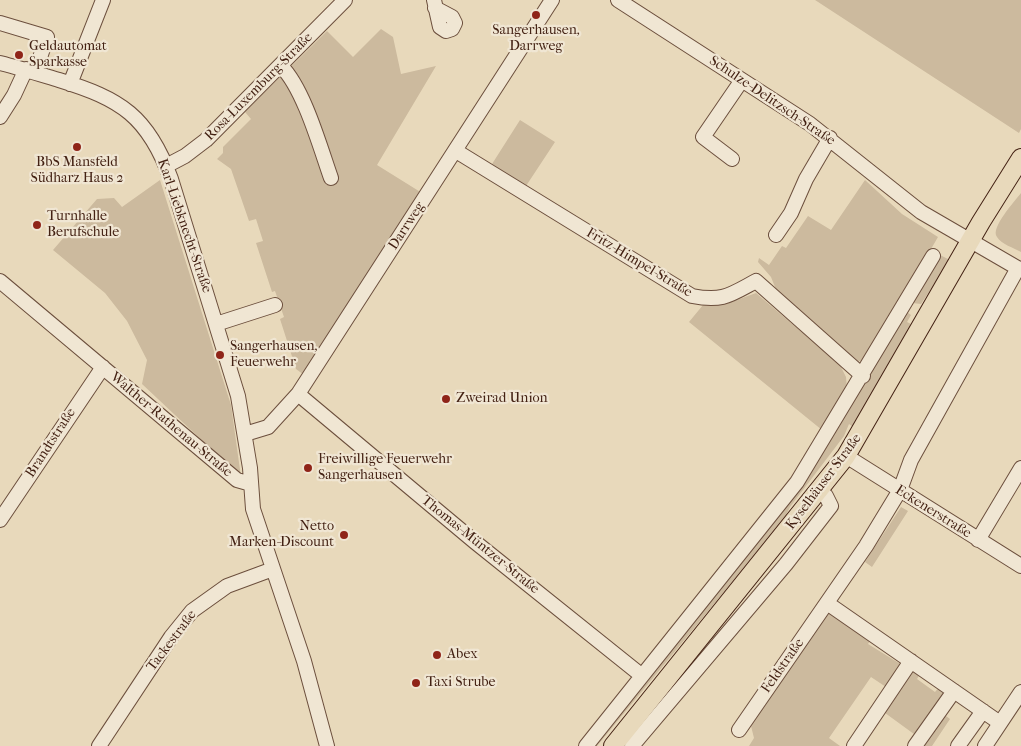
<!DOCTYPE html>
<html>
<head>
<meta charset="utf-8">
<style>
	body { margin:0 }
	canvas { display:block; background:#e8d9bb }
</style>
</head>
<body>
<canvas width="1021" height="746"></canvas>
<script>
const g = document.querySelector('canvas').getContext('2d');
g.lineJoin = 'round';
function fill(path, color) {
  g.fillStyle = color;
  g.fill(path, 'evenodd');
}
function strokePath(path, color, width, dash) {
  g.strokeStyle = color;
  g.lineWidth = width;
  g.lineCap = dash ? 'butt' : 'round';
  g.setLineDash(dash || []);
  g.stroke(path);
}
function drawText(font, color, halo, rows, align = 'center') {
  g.font = font + ' "IM FELL French Canon",serif';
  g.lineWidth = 4.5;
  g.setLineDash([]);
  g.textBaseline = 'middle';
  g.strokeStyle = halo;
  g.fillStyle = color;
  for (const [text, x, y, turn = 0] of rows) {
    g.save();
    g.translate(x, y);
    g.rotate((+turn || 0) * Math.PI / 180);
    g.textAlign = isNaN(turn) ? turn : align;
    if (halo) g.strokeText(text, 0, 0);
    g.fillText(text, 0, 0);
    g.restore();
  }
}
const green = new Path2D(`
	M815,0H1021V129L1019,133Z
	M381,29L393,37L401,74L436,66L377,165L422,193L304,375L296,369L280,319L284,317L275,291L272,292L256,243L263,241L256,219L249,221L231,169L217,159L223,153V147L251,119L245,112L327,31L353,57Z
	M520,120L555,142L526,186L492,164Z
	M160,180L231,405L241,477L142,384L147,360L127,321L105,293L53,250L97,199L114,198L122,207Z
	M865,180L902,214L938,237L867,359L857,362L777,292L771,277L758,262L759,258L769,265L782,246L786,248L808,216L831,230Z
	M1021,193V252C1014,248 1001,244 997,237C990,228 1015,201 1021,193Z
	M940,255L950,260L921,304L912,303Z
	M756,293L840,365L846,377L847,388L822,430L689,322L703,305H723Z
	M907,312L911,315L907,322L911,324L909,334L857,430L849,424L844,436L790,507L784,519L597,746H594L770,523Z
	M901,507L908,511L872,567L865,562Z
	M827,613H832L872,638L868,644L902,665L889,689L871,677L829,738L840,746H749L754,738L751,726L753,717Z
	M912,670L921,672L917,679L935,692L940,686L944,695L918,737L881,710Z
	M942,713L950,719L932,746H919Z`);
const minor = new Path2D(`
	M434,0L440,27L446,31L452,29L455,23L452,17L435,8
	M618,0L810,124L921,212L1021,270
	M0,23L47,37L35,72
	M0,63C20,68 39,74 59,80C121,99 148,116 171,179L238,396L250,468L253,509L304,661L327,746
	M281,66C304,89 320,147 331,178
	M70,84L103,0
	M0,117L14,95L26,69
	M456,151L692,296C723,302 730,295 756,281L863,376
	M732,159L703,137L742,80
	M166,166L185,156L206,140L345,0
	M776,235L791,213L806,179L830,138
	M0,281L237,480L251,484
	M216,324L275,305
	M298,394L475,542L641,675
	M245,434L268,427L298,394L552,0
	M846,456L1021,566
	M0,520L103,367
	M978,540L1021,468
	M827,603L1000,723
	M739,730L866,546L900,490L911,460L1018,268
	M99,746L171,637L192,611L227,586L273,569
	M586,746L797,482L933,256
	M632,746L786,564L831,506L826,496L820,491
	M854,746L911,661
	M915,746L954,691
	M958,746L983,711
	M985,746L1021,692`);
const major = new Path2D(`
	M613,746L846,456L981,222L1021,158`);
const markers = [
	[536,15,5,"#8f2418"],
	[19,55,5,"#8f2418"],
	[77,147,5,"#8f2418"],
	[37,225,5,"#8f2418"],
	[220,355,5,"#8f2418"],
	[446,399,5,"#8f2418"],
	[308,468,5,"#8f2418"],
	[344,535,5,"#8f2418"],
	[437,655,5,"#8f2418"],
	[416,683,5,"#8f2418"]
];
const poiNames = [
	["Sangerhausen,",536,31,"center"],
	["Darrweg",536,47,"center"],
	["Geldautomat",29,47],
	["Sparkasse",29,63],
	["BbS Mansfeld",77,163,"center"],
	["Südharz Haus 2",77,179,"center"],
	["Turnhalle",47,217],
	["Berufschule",47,233],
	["Sangerhausen,",230,347],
	["Feuerwehr",230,363],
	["Zweirad Union",456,399],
	["Freiwillige Feuerwehr",318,460],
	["Sangerhausen",318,476],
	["Netto",334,527,"right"],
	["Marken-Discount",334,543,"right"],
	["Abex",447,655],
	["Taxi Strube",426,683]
];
const streetNames = [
	["Rosa-Luxemburg-Straße",259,87,-45],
	["Schulze-Delitzsch-Straße",772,101,34],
	["Karl-Liebknecht-Straße",184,226,71],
	["Darrweg",407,226,-57],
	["Fritz-Himpel-Straße",639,263,31],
	["Walther-Rathenau-Straße",171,425,40],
	["Brandtstraße",51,443,-57],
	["Kyselhäuser Straße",824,482,-53],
	["Eckenerstraße",933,512,32],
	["Thomas-Müntzer-Straße",480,545,39],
	["Tackestraße",172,641,-53],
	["Feldstraße",783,666,-55]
];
fill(green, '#ccba9e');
strokePath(minor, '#6c4f3d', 16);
strokePath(major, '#432113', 20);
strokePath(minor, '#f0e6d3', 14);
strokePath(major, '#e8d9bb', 18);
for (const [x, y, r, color] of markers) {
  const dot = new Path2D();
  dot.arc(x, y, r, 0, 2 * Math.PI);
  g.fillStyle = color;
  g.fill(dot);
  strokePath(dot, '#f0e6d3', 2);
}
drawText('14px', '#432113', '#f0e6d3', poiNames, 'left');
drawText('14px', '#432113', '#f0e6d3', streetNames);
</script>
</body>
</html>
